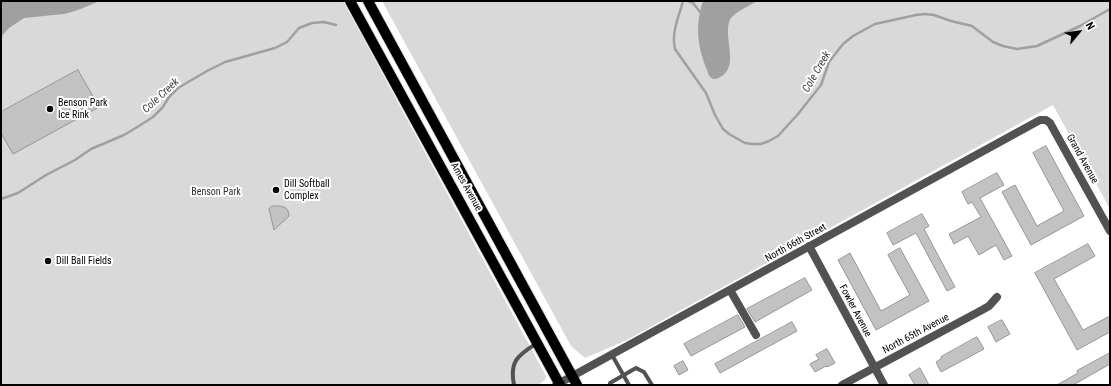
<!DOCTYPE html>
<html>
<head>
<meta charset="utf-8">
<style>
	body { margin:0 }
	#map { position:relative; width:1111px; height:386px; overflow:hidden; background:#fff; font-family:"Roboto Condensed",sans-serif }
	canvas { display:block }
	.frame { position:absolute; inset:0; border:2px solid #000; pointer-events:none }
	.north { position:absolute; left:1059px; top:12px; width:40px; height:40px; -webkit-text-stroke:3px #fff; paint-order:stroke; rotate:61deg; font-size:11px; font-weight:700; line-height:16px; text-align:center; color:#000 }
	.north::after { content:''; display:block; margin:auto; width:14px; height:18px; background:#000; clip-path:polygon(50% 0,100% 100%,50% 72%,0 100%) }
</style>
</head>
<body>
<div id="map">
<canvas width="1111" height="386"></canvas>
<div class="frame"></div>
<div class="north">N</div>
</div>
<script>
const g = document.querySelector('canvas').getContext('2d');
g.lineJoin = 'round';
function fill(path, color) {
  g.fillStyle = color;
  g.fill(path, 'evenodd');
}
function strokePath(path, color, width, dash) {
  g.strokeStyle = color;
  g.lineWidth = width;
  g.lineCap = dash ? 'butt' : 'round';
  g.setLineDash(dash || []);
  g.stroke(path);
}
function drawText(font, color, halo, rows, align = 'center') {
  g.font = font + ' "Roboto Condensed",sans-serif';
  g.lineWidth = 4;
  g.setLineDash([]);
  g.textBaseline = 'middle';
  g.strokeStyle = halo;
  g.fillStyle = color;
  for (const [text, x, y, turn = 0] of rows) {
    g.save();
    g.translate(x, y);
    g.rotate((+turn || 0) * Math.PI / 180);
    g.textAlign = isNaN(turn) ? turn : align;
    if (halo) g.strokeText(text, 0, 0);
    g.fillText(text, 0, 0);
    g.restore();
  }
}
const green = new Path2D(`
	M1,1H343L546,376L545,380L538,385H1Z
	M382,1H1110V209L1053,105L625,341L585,358L571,346Z`);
const water = new Path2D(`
	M1,1H100L78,10L64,14L24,18L9,28L1,37Z
	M703,1H757C749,6 737,11 731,18C721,33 740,64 722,76C719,78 717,79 714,79C709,78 708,73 707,70C697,45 695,26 703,1Z`);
const stream = new Path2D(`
	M683,1C679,16 671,33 675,49L706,93L715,115L723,129L729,134L745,143L752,144H761L769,141L778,136L798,114L821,85L829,62L843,44L853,36L875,24L916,15L925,14L934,15L951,21L972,26L993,42L1003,46L1017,49L1037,46L1080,26L1110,9
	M688,1L693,3L700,12
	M1,199L18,193L46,175L75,160L91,149L124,135L139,126L153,117L163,107L169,97L178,88L207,71L225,62L275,48L287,42L299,28L312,23L324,22L336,25`);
const building = new Path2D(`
	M78,70L99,107L13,154L1,133V112Z
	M1046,146L1084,216L1031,245L1002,192L1015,185L1037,226L1064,211L1033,153Z
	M997,173L1004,185L980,198L1012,256L1004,260L996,245L979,255L968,236L954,244L949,234L981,217L972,202L968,204L962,192Z
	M272,206H280L286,208L288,211L289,216L274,230L270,213L269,209Z
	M922,214L929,226L924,229L955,287L947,291L916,233L893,245L887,233Z
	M1088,244L1095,256L1054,279L1083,330L1110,316V332L1077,350L1035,273Z
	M900,248L929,301L876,330L838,260L850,253L881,311L910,295L888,255Z
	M805,278L812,290L755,322L747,309Z
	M738,315L745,327L691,356L684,344Z
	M1002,320L1010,334L996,342L988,327Z
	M792,322L797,331L720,373L715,364Z
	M977,337L984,349L941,372L936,362L942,358L941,357Z
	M827,349L835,363L827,367L826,366L815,372L810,364L819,359L816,355Z
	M1110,353V364L1073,385H1057L1078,373L1077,371Z
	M683,361L688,370L679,375L674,366Z
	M920,368L929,385H915L909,375Z`);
const service = new Path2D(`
	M612,355L629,385
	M514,385C509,360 519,355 537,343
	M610,385V383L636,368L644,372L652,385`);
const minor = new Path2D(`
	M809,246L884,385
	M730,290L756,335
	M556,385L1040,120H1046L1050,123L1110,231
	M842,385L982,310L989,306L997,297`);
const primary = new Path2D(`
	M350,1L560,385
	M368,1L577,385`);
const markers = [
	[50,109,4,"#000"],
	[276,190,4,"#000"],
	[48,261,4,"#000"]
];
const poiNames = [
	["Benson Park",58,103],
	["Ice Rink",58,115],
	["Dill Softball",284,184],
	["Complex",284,196],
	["Dill Ball Fields",56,261]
];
const streetNames = [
	["Grand Avenue",1082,159,61],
	["Ames Avenue",466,187,61],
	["North 66th Street",796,243,-29],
	["Fowler Avenue",855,311,62],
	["North 65th Avenue",916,334,-28]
];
const parkNames = [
	["Benson Park",216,192]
];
const waterNames = [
	["Cole Creek",817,72,-60],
	["Cole Creek",161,96,-43]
];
fill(green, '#d9d9d9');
fill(water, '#a0a0a0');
strokePath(stream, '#a0a0a0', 2.5);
fill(building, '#c2c2c2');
strokePath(building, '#969696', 1);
strokePath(primary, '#dbdbdb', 12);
strokePath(service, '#525252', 4);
strokePath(minor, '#525252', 8);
strokePath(primary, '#000', 10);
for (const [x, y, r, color] of markers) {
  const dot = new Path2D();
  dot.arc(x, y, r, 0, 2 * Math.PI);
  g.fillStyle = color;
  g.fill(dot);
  strokePath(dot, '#fff', 1.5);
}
drawText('10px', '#000', '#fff', poiNames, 'left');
drawText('10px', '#000', '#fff', streetNames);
drawText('10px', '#303030', '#fff', parkNames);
drawText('italic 11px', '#414141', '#fff', waterNames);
</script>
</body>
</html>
